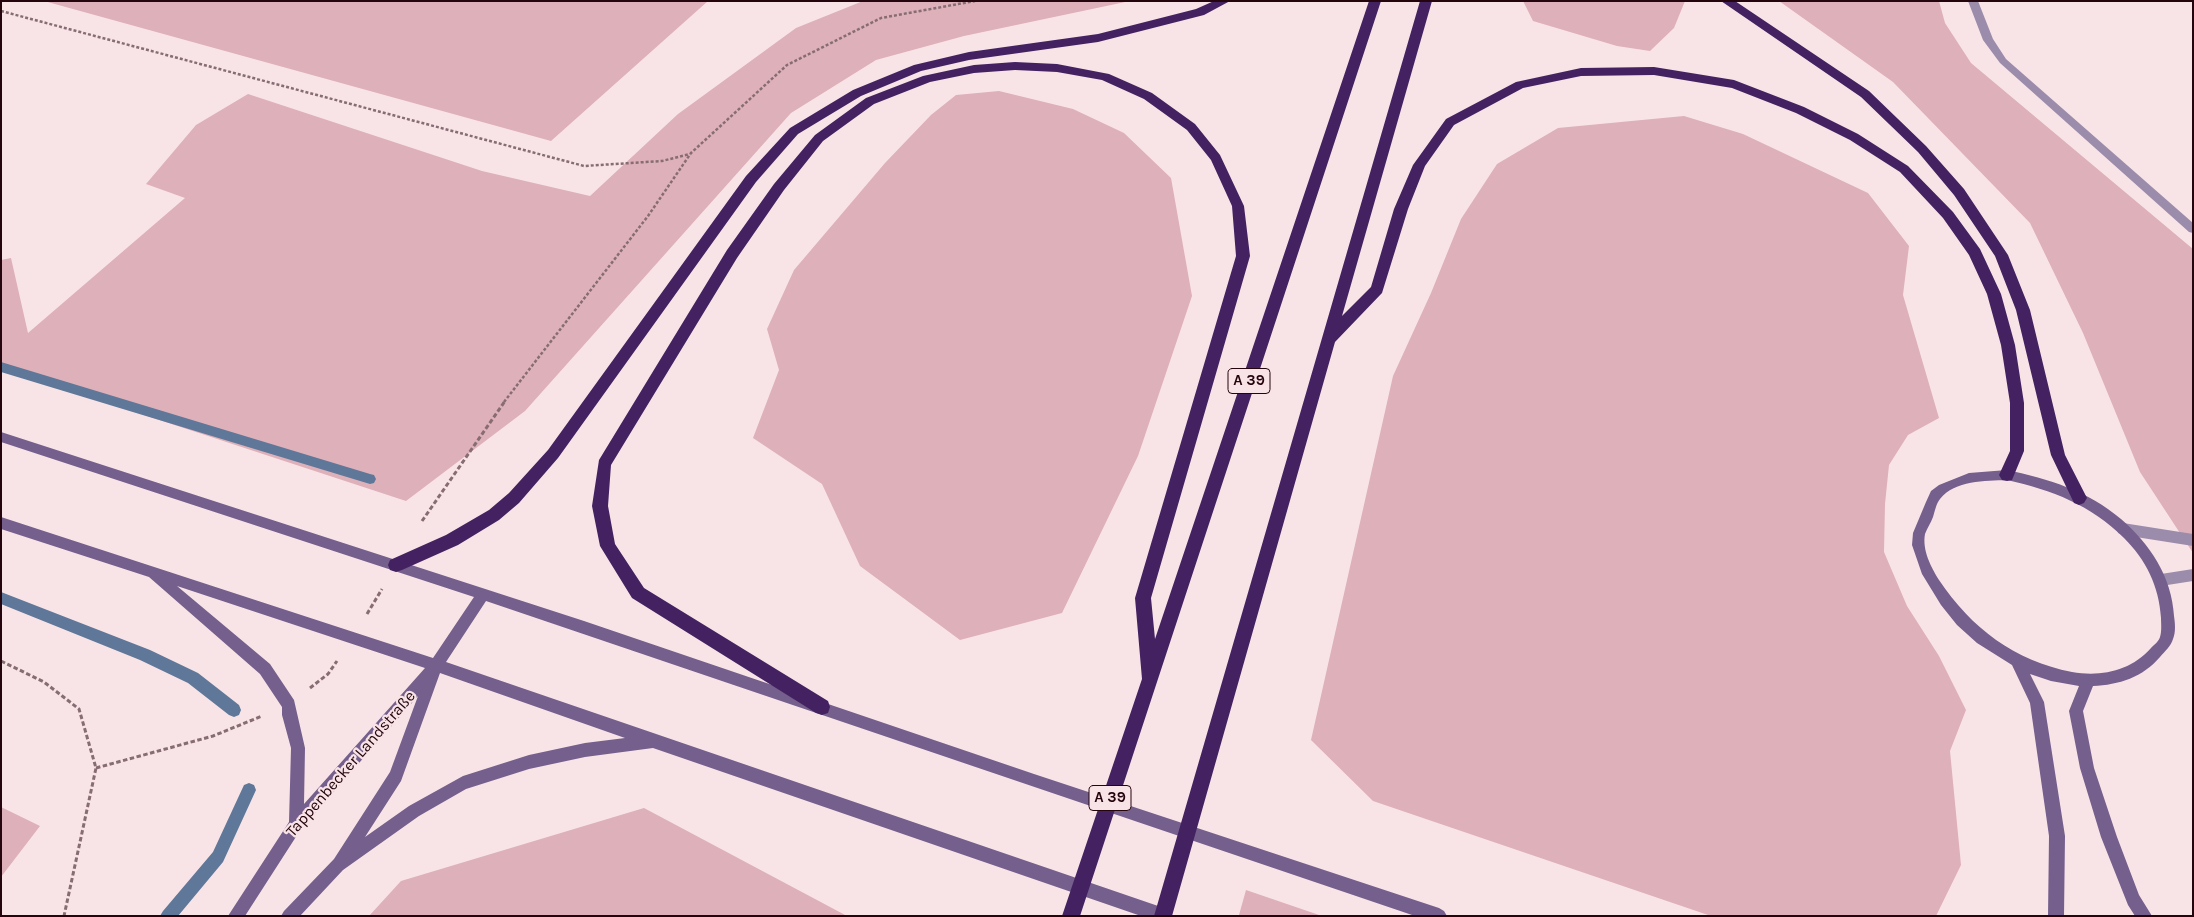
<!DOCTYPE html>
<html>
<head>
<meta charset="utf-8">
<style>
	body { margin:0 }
	#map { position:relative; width:2194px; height:917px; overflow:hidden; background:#f8e4e7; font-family:Karla,sans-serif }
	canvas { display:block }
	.frame { position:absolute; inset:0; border:2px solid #24050d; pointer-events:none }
</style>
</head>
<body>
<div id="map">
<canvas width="2194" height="917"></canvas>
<div class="frame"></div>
</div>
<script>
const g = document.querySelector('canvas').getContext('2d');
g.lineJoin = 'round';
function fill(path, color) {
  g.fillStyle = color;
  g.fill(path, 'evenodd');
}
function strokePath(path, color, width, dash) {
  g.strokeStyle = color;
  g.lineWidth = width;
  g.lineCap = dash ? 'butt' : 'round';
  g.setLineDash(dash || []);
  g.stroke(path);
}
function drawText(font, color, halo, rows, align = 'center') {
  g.font = font + ' Karla,sans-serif';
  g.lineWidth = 4.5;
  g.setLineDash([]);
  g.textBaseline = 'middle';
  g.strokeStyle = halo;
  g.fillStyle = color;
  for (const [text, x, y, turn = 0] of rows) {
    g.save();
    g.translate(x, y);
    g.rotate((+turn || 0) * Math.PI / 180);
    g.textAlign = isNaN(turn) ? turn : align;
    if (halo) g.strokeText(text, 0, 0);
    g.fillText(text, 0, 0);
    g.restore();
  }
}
const green = new Path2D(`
	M44,1H708L551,141Z
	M863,1H1130L964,36L876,60L791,113L525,411L406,501L1,368V260L11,258L28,333L185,198L146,184L196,125L248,94L482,171L590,196L678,114L796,28Z
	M1523,1H1685L1674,28L1650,51L1617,46L1533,21Z
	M1779,1H1939L1945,23L1971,63L2193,249V553L2140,472L2083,333L2030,223L1893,82Z
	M999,91L1073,109L1124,133L1171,178L1192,296L1138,456L1062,613L960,640L860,566L822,484L753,438L779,370L767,329L794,270L885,163L931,115L956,95Z
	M1684,116L1743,134L1868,193L1909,246L1903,295L1939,418L1908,435L1889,465L1885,504L1884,552L1907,606L1939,656L1966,710L1950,751L1961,865L1936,916H1711L1373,801L1311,740L1393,376L1431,293L1461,219L1497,164L1558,128Z
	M1,807L40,826L1,877Z
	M644,808L847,916H369L401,881Z
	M1246,890L1322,916H1242L1239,915Z`);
const stream = new Path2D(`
	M1,362L370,474L374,475L376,479L374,483L370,484L1,372Z
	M1,592L150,650L198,673L239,705L241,710L239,715L234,717L229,715L188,683L140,660L1,604Z
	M249,783L254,785L256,790L223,862L178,916H160L163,911L213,852L244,785Z`);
const pathFar1 = new Path2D(`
	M1,11L584,166L662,161L690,154
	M504,402L648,216L691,153L787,65L881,18L975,1`);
const path = new Path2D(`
	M422,521L505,401
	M367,614L382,589
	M1,661L44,682L79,709L96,768L64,916
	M310,688L328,674L337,661
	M96,768L213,736L262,716`);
const lane = new Path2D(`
	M1968,1H1978L1993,39L2006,59L2193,223V233L2189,232L2000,63L1983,40Z
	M2123,523L2193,534V546L2123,535L2118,533L2117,529L2118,525Z
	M2193,569V581L2161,586L2156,584L2154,580L2156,576L2161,574Z`);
const secondary = new Path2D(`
	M1,432L584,621L1034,774L1439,908L1444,911L1447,916H1415L486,601L446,662L1164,908L1169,911L1172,916H1141L653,748L585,757L529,769L466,789L419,816L343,870L300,916H281L284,911L334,859L390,772L418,696L301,829L245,916H228L289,822L291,748L282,715V707L260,674L149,577L1,529V517L433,658L474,597L1,442ZM177,586L425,668L304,804L305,748L294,700L270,664ZM440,673L625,738L585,743L529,755L463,776L409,806L365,837L401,781Z
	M2007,470C2049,479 2088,491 2121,519C2150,544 2172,577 2174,616C2175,623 2176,632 2173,639C2171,646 2165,651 2160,657C2143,677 2119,685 2093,686L2083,711L2094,768L2117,837L2139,895L2152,916H2135L2128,905L2101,837L2080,768L2069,711L2079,686L2051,681L2030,674L2044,702L2065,836L2064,916H2048L2049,836L2030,703L2012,665L1977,643L1957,625L1941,605L1922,574L1912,545L1913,533L1926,502L1931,491L1939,485L1969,473ZM2007,480C2052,490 2091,505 2124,538C2146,560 2159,586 2161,618C2161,623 2162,631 2160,637C2159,641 2154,645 2151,648C2131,671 2101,677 2072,672C2015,661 1971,628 1939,580C1931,567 1922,550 1925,534C1927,528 1931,523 1933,517C1935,511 1936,504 1940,499C1955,480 1985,481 2007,480Z`);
const highway = new Path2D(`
	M1214,1H1230L1204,15L1098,42L969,60L921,71L861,96L798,134L756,182L558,458L519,503L499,520L458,545L402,570L396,572L390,570L388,565L390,560L446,535L489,510L509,493L548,450L746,176L790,128L853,90L914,65L969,52L1098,34L1196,9Z
	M1369,1H1381L1080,916H1062L1142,679L1135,598L1236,256L1232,206L1211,160L1187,130L1144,99L1102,80L1057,72L1015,70L974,73L930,82L874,104L823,141L784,190L737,258L611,465L608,506L615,544L644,588L828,701L830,707L828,713L822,715L816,713L632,598L600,546L592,506L599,460L727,250L774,184L815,135L866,98L923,76L974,65L1015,62L1057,64L1109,74L1152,93L1195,124L1220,155L1244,206L1250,256L1151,598L1155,639Z
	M1420,1H1432L1342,316L1371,287L1394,209L1413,165L1446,119L1516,82L1581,68L1654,67L1734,80L1804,107L1858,134L1908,166L1953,212L1980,249L2001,294L2015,345L2024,403V451L2012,480L2007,481L2002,480L1999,475L2010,451V403L2001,345L1987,294L1969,255L1943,218L1900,172L1850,140L1796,113L1732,88L1654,75L1581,76L1523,88L1454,125L1425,166L1408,209L1382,293L1335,342L1172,916H1154Z
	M1721,1H1735L1869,91L1926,146L1964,189L2008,255L2030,310L2065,455L2087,498L2084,503L2079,505L2074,503L2051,455L2016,310L1995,256L1954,195L1918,152L1861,97Z`);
const shields = [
	[1249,381,42],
	[1110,798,42]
];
const shieldNames = [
	["A 39",1249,381],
	["A 39",1110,798]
];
const streetNames = [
	["Tappenbecker Landstraße",351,764,-49]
];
fill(green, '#deb0b9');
fill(stream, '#5f7798');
strokePath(pathFar1, '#876d73', 2.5, [3, 2]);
strokePath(path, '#876d73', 3, [4.5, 2.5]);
fill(lane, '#9b8cac');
fill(secondary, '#755f8d');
fill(highway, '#442261');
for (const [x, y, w] of shields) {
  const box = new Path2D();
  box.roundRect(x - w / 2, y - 12.5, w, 25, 4);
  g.fillStyle = '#f8e4e7';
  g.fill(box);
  strokePath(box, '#24050d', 1);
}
drawText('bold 15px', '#24050d', null, shieldNames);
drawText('16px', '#24050d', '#f8e4e7', streetNames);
</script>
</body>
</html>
